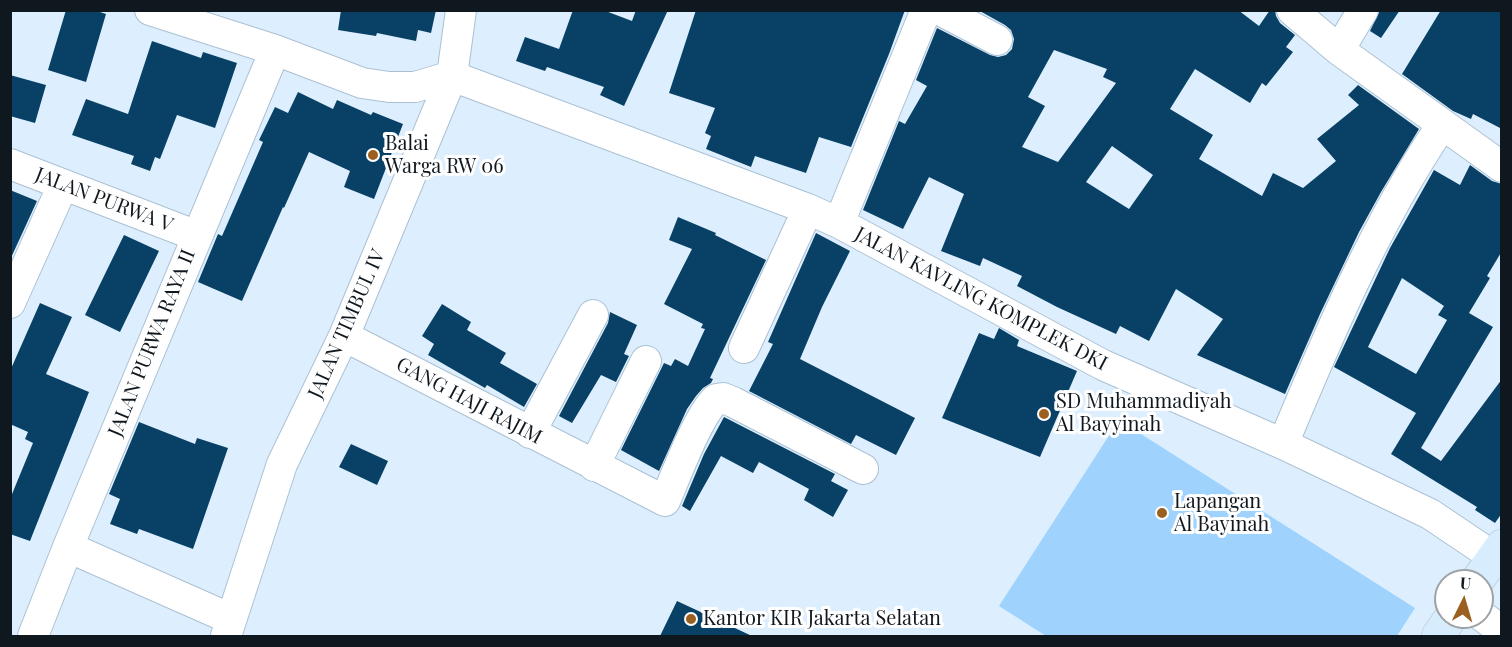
<!DOCTYPE html>
<html>
<head>
<meta charset="utf-8">
<style>
	body { margin:0 }
	#map { position:relative; width:1512px; height:647px; overflow:hidden; background:#ddeffe; font-family:"Playfair Display",serif }
	canvas { display:block }
	.frame { position:absolute; inset:0; border:12px solid #10181f; pointer-events:none }
	.north { position:absolute; left:1434px; top:569px; width:60px; height:60px; box-sizing:border-box; background:#fff; border:2px solid #9fa3a5; border-radius:50%; rotate:5deg; font-size:16px; font-weight:700; line-height:24px; text-align:center; color:#10181f }
	.north::after { content:''; display:block; margin:auto; width:21px; height:27px; background:#9b6020; clip-path:polygon(50% 0,100% 100%,50% 72%,0 100%) }
</style>
</head>
<body>
<div id="map">
<canvas width="1512" height="647"></canvas>
<div class="frame"></div>
<div class="north">U</div>
</div>
<script>
const g = document.querySelector('canvas').getContext('2d');
g.lineJoin = 'round';
function fill(path, color) {
  g.fillStyle = color;
  g.fill(path, 'evenodd');
}
function strokePath(path, color, width, dash) {
  g.strokeStyle = color;
  g.lineWidth = width;
  g.lineCap = dash ? 'butt' : 'round';
  g.setLineDash(dash || []);
  g.stroke(path);
}
function drawText(font, color, halo, rows, align = 'center') {
  g.font = font + ' "Playfair Display",serif';
  g.lineWidth = 6;
  g.setLineDash([]);
  g.textBaseline = 'middle';
  g.strokeStyle = halo;
  g.fillStyle = color;
  for (const [text, x, y, turn = 0] of rows) {
    g.save();
    g.translate(x, y);
    g.rotate((+turn || 0) * Math.PI / 180);
    g.textAlign = isNaN(turn) ? turn : align;
    if (halo) g.strokeText(text, 0, 0);
    g.fillText(text, 0, 0);
    g.restore();
  }
}
const green = new Path2D(`
	M1119,420L1415,608L1397,636H1046L999,606Z`);
const building = new Path2D(`
	M66,10H94L106,14L86,82L48,70Z
	M341,10H436L431,33L418,30L416,41L377,33L376,36L338,30Z
	M573,10H603L632,21L636,10H668L624,106L600,95L604,87L547,67L545,71L516,61L525,37L559,49Z
	M696,10H905L889,54L851,147L819,137L806,173L755,156L751,167L706,149L711,136L705,133L715,108L669,93Z
	M978,10H1238L1259,26L1270,10H1275L1276,16L1280,23L1295,35L1286,47L1293,52L1266,86L1262,83L1250,103L1195,69L1170,109L1213,135L1199,159L1262,196L1273,173L1303,188L1336,161L1317,139L1359,105L1348,95L1358,85L1419,129L1381,192L1359,232L1320,314L1285,394L1197,355L1223,319L1176,289L1149,341L1120,326L1116,334L1057,307L1017,286L1022,276L983,258L980,266L941,251L964,194L929,177L903,229L863,210L899,121L905,124L927,86L916,80L937,28L990,55L998,57L1006,55L1012,49L1014,39L1011,30L1005,25ZM1054,50L1107,69L1103,77L1116,83L1058,162L1022,147L1045,106L1028,97ZM1112,146L1153,175L1129,209L1086,182Z
	M1380,10H1400L1381,38L1370,31Z
	M1441,10H1502V129L1473,114L1471,119L1453,111L1402,74Z
	M152,41L201,58L203,52L237,63L215,128L177,115L160,159L155,157L150,171L131,164L134,156L72,135L86,99L128,114Z
	M10,75L46,85L35,123L10,116Z
	M298,92L333,109L337,100L371,115L373,112L403,124L374,199L344,187L350,171L309,152L284,208L283,207L242,301L198,282L218,234L222,236L263,142L259,140L275,107L288,113Z
	M1470,165L1492,181L1502,184V251L1487,276L1490,278L1469,313L1493,327L1421,448L1441,461L1502,379V513L1495,523L1475,510L1477,507L1391,454L1416,413L1334,367L1390,248L1434,170L1460,185ZM1402,278L1444,306L1438,315L1447,320L1416,374L1368,347Z
	M10,190L37,201L10,260Z
	M678,217L716,233L715,235L766,260L710,378L713,379L711,383L703,388L696,396L687,409L659,471L621,450L664,363L671,366L675,359L688,366L705,329L701,328L703,324L664,304L692,249L669,240Z
	M816,233L850,251L822,307L800,359L915,418L896,455L856,435L851,444L749,391L773,344L768,342Z
	M124,235L159,251L120,332L85,315Z
	M40,303L72,317L46,374L89,392L30,541L10,534V499L33,443L25,439L28,432L10,424V371Z
	M442,304L471,322L467,330L506,353L500,363L537,384L524,407L487,385L485,388L428,355L434,344L422,336Z
	M610,312L637,325L624,354L629,356L616,382L601,375L572,423L559,416L608,323Z
	M999,328L1019,340L1017,346L1077,371L1040,457L942,418L979,333L994,339Z
	M724,417L835,474L831,481L848,490L833,517L804,500L809,489L787,477L759,462L753,473L721,456L690,511L682,506L704,454Z
	M139,422L195,444L197,438L228,448L193,549L139,529L137,534L110,524L120,499L109,494Z
	M351,444L388,461L377,485L339,467Z
	M677,601L752,636H660Z`);
const street = new Path2D(`
	M150,10L275,50L362,83L389,87H415L452,76L808,209L839,223L1103,365L1283,444L1430,514L1494,557
	M940,10L997,40
	M1292,10L1339,50L1502,167
	M1339,50L1363,10
	M10,164L197,236
	M839,223L926,10
	M10,303L63,185
	M344,336L665,501C676,475 698,416 716,399L723,398L733,402L863,469
	M744,348L808,209
	M530,433L593,315
	M1283,444C1328,336 1376,222 1442,125
	M594,466L646,361
	M68,547L231,619
	M1482,616L1502,631
	M33,636L68,547L275,50
	M226,636L282,464L344,336L452,76L461,10`);
const secondary = new Path2D(`
	M1477,581L1502,546
	M1438,636L1451,617`);
const markers = [
	[373,155,6,"#9b6020"],
	[1044,414,6,"#9b6020"],
	[1162,513,6,"#9b6020"],
	[691,619,6,"#9b6020"]
];
const poiNames = [
	["Balai",385,144],
	["Warga RW 06",385,167],
	["SD Muhammadiyah",1056,402],
	["Al Bayyinah",1056,425],
	["Lapangan",1174,502],
	["Al Bayinah",1174,525],
	["Kantor KIR Jakarta Selatan",703,619]
];
const streetNames = [
	["JALAN PURWA V",104,200,21],
	["JALAN KAVLING KOMPLEK DKI",981,299,28],
	["JALAN TIMBUL IV",347,324,-66],
	["JALAN PURWA RAYA II",152,343,-68],
	["GANG HAJI RAJIM",469,401,28]
];
fill(green, '#9fd3fe');
fill(building, '#084165');
strokePath(street, '#abc1d3', 32);
strokePath(secondary, '#abc1d3', 34);
strokePath(street, '#fff', 30);
strokePath(secondary, '#d7edfe', 33);
for (const [x, y, r, color] of markers) {
  const dot = new Path2D();
  dot.arc(x, y, r, 0, 2 * Math.PI);
  g.fillStyle = color;
  g.fill(dot);
  strokePath(dot, '#fff', 2);
}
drawText('20px', '#10181f', '#fff', poiNames, 'left');
drawText('20px', '#10181f', '#fff', streetNames);
</script>
</body>
</html>
